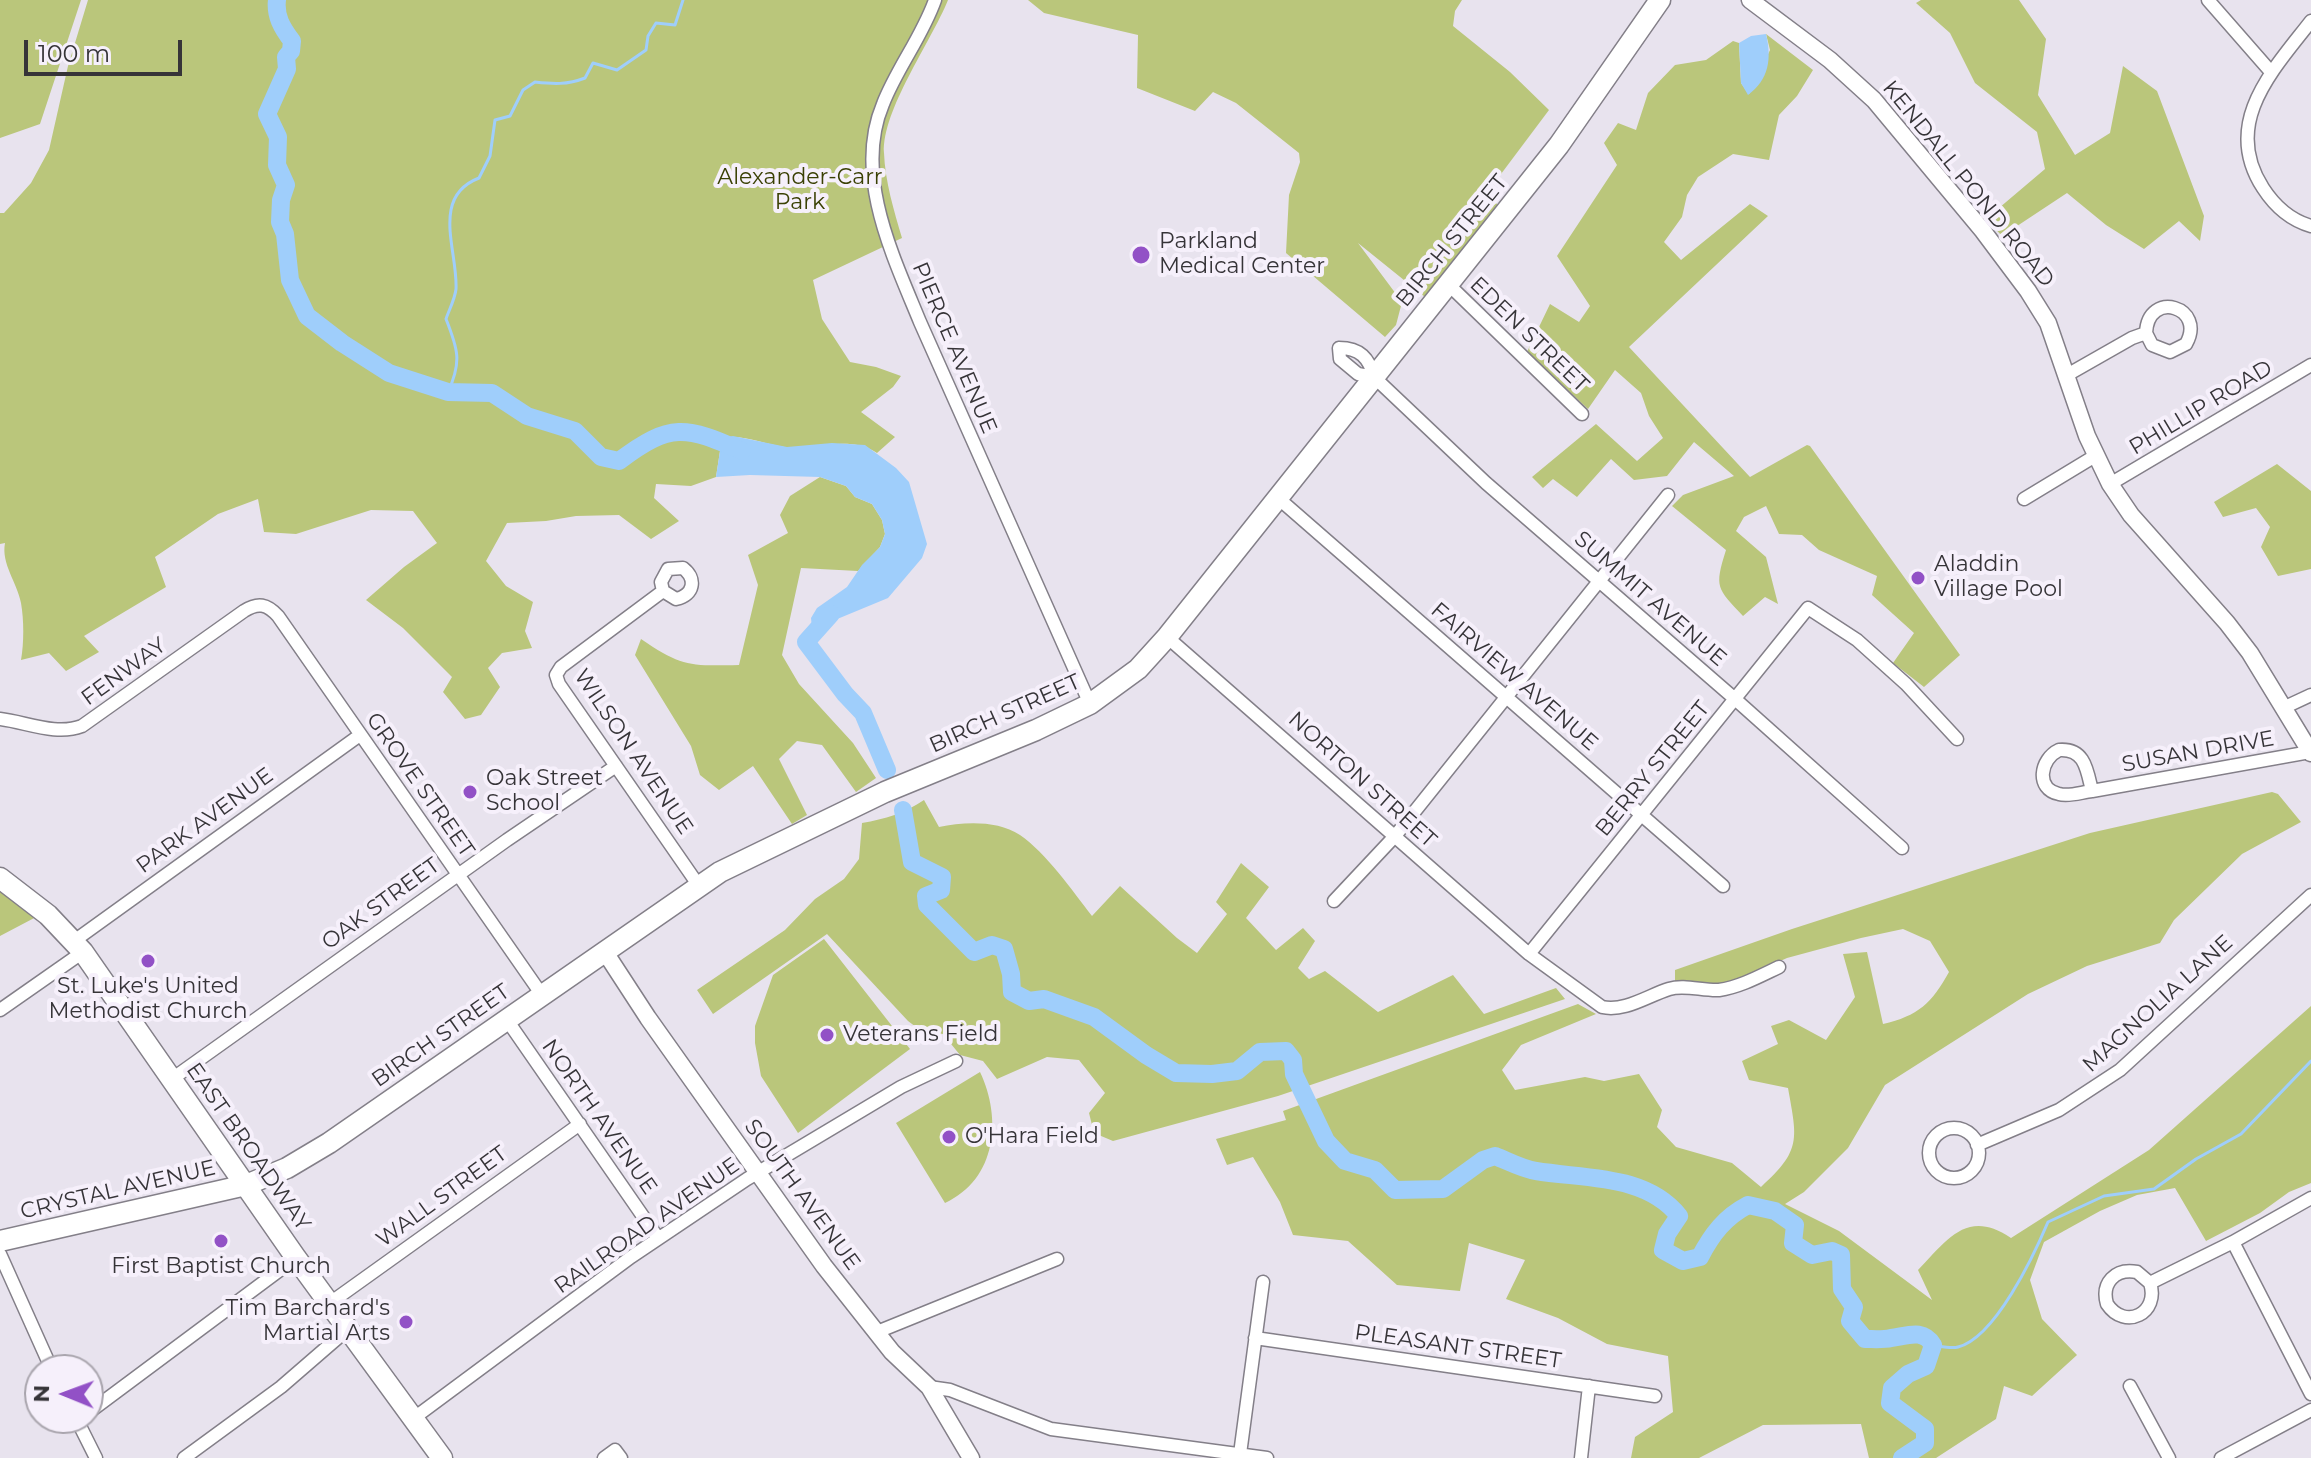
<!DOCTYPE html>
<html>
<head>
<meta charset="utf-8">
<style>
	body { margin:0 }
	#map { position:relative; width:2311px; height:1458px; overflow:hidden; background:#e8e3ee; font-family:Montserrat,sans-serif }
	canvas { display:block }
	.north { position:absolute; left:24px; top:1354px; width:80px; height:80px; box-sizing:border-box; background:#f6f0fb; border:2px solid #a9a5ad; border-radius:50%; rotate:271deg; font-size:22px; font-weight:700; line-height:32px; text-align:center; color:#363438 }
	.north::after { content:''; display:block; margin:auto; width:28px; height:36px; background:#9251c6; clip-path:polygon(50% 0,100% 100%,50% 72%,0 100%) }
	.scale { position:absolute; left:24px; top:40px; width:158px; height:36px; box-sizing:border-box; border:4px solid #363438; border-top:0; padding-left:10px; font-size:24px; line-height:28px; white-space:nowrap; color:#363438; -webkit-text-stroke:6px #f6f0fb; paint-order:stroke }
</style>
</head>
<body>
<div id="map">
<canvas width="2311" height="1458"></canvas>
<div class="north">N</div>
<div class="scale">100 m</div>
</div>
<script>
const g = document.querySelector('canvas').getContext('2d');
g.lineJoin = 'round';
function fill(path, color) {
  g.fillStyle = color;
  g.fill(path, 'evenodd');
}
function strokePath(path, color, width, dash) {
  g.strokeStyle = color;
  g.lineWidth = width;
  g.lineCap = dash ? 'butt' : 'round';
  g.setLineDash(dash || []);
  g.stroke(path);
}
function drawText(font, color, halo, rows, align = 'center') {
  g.font = font + ' Montserrat,sans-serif';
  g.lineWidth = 8;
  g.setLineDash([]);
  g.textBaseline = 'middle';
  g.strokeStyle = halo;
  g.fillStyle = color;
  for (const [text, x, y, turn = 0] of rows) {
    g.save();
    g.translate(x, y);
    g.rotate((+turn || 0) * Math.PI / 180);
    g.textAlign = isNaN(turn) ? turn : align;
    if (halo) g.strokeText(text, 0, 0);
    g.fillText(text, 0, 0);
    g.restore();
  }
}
const green = new Path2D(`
	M0,0H81L40,124L0,138Z
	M88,0H948C931,42 882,110 884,153C885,181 894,211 902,238L813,280L822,319L850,362L876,367L901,376L893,387L861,412L895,437L877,453C848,434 816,451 784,447C763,444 743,434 722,438L716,477L691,486L656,484L654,498L679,521L651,539L619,515L576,516L546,521L507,523L486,561L506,586L533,602L525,631L532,648L502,653L488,668L500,687L481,715L465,719L443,692L452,677L403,628L366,600L404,567L437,543L413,511L371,510L296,534L264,532L258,499L218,514L155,557L166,587L84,636L99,652L66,671L49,653L21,660C24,643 24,620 21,603C17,582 1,564 5,543L0,544V213H4L31,183L49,150L68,66Z
	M1028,0H1462L1455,11L1453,26L1510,72L1549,110L1486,194L1498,205L1425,297L1358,243L1402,302L1396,325L1385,337L1286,253L1289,195L1300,162L1299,153L1236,103L1213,92L1195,111L1137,88L1138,35L1044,13Z
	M1921,0H2019L2046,39L2038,95L2075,155L2110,133L2123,66L2157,91L2204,216L2200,241L2179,221L2144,249L2106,225L2067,193L2002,236L1986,219L2045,169L2037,132L1975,83L1950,33L1916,3Z
	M1766,34L1813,70L1797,96L1779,115L1769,160L1733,154L1698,177L1687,195L1682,217L1664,242L1681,260L1750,204L1768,216L1629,347L1750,477L1807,445L1810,446L1960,655L1924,687L1893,663L1914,633L1872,595L1877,576L1819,550L1802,535L1779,534L1766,506L1744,517L1736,531L1766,557L1778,604L1765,597L1743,616C1717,588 1714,588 1726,550L1672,506L1683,495L1734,476L1694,442L1667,476L1634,480L1611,459L1577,497L1553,479L1543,488L1532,477L1596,424L1637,461L1663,438L1649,416L1641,393L1615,370L1588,409L1527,352L1550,304L1579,322L1590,306L1557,256L1617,165L1604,143L1618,123L1636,130L1648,93L1675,65L1706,60L1733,41L1739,43L1741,83L1749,94L1770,50Z
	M2277,464L2311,491V569L2278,576L2261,547L2270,527L2256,508L2223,517L2214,502Z
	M820,477L846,486L855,497L872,504L882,520L885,534L880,547L858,571L801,568L782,655L799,684L853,743L876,778L856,792L822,745L797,741L779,759L807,815L792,824L753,766L719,790L700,775L691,746L635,655L641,639C682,667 690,666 739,665L758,585L748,555L788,533L780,515L790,496Z
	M2272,792L2278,794L2301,822L2242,854L2174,920L2160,943L2087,966L2028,994L1885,1085L1848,1148L1804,1192L1785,1204L1839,1231L1932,1300L1918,1270C1947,1240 1967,1208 2011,1238L2149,1150L2311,1006V1183L2289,1192L2260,1213L2206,1241L2175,1188L2137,1195L2100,1211L2044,1242L2030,1280L2042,1319L2077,1355L2032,1396L2004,1386L1996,1419L1936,1458H1869L1861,1424L1763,1425L1699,1458H1631L1635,1437L1673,1412L1668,1356L1607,1344L1558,1318L1506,1299L1525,1260L1469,1243L1460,1291L1397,1285L1348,1241L1293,1235L1280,1202L1253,1157L1227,1165L1216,1139L1286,1120L1283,1111L1578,1004L1596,1014L1521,1045L1502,1070L1515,1090L1585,1077L1604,1081L1639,1074L1662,1110L1657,1127L1676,1147L1732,1163L1761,1187C1802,1150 1797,1139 1788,1088L1749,1080L1742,1061L1778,1044L1771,1026L1789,1020L1826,1040L1855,997L1843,954L1867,952L1883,1024C1918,1016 1932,1003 1949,972L1930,941L1903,929L1861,938L1787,958L1729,984H1689L1675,981V970L1792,929L2090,833Z
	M924,800L939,827C964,822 997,820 1020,835C1046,853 1072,890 1092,916L1120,886L1177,938L1197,953L1227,914L1216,902L1241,863L1269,887L1246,918L1276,950L1303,928L1315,941L1298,968L1309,979L1325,971L1378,1012L1453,975L1484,1014L1556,988L1565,999L1278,1096L1113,1141L1094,1133L1089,1113L1105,1093L1079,1060L1047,1057L997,1079L983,1061L960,1055L943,1034L920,1030L908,1021L827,934L713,1014L697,990L785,930L815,899L844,879L859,859L862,823C885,819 905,813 924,800Z
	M0,889L38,916L0,936Z
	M824,939L910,1049L798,1133L761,1076L755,1043V1026L773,975Z
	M980,1072C1002,1118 997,1179 945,1203L896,1123Z`);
const water = new Path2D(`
	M1766,34C1772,58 1769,80 1748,95L1741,83L1739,43L1751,36Z
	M733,436L787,447L832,443L865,445L896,468L909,482L927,544L922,558L888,598L830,622L818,633L812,628L811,618L817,608L847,587L862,565L880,547L885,534L882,520L872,504L855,497L846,486L820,477L750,475L716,477L722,438Z`);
const stream = new Path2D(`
	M448,392C462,362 458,349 446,319C449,310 455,299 456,289C458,251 430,197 479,178L490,156L495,120L510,116L523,90L535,82C553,84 567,85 585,78L593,63L617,70L646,50L648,36L656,23L675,25L683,0
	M1933,1345C1940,1346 1951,1349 1958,1347C1995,1338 2034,1255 2048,1222L2104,1196L2154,1189L2196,1159L2241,1134L2311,1061`);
const river = new Path2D(`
	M277,0C275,16 282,28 292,41L291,51L286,57L287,69L267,114L278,137L277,165L286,185L281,200L280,222L285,234L290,280L307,316L342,343L389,373L448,392L492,393L527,416L575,431L601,457L619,461C671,422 685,426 742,451
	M831,614L806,642L845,694L863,713L887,770
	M903,810L912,862L942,877L941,890L926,896L927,905L974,952L992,945L1004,949L1011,974L1012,992L1029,1001L1044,999L1094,1017L1146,1055L1176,1073L1212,1074L1237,1071L1260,1052L1286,1051L1293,1060L1294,1074L1326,1141L1345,1161L1375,1170L1395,1190L1443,1189L1483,1160L1495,1156C1508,1161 1522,1169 1536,1171C1584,1179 1646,1174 1679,1216L1667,1234L1663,1250L1683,1261L1700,1257C1712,1234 1725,1217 1748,1205L1775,1211L1795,1225L1793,1243L1812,1255L1832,1251L1841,1255L1842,1289L1854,1307L1850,1321L1865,1339C1873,1339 1883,1340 1891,1338C1907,1336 1923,1328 1933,1345L1926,1366L1908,1374L1892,1388L1890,1403L1925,1429V1443L1902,1458`);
const minor = new Path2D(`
	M935,0C922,37 897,68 883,104C853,175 893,256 920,322L1090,704
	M2208,0L2271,72
	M2311,21C2273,70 2221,123 2263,188C2274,205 2290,220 2311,226
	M1448,284L1582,414
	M1339,348C1360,348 1369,358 1374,377L1358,374L1340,359Z
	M2067,375L2132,338L2146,333C2148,289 2207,307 2186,344L2170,352L2152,345L2146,333
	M1374,377L1486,483L1735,699L1902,848
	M2110,484L2311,365
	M1278,498L1723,886
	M2024,499L2095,456
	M663,591L661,582L668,569L683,568C697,579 694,595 676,599L663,591L561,667L556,675L559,684L699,886
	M1167,637L1529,954L1602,1007C1625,1012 1647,996 1669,989C1684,984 1703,991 1719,990C1740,987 1760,976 1779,967
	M2283,708L2311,695
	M0,719C26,722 56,736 82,726L244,611C258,602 267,604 278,616L542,995
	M2059,750C2085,748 2087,770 2092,791C2082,792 2069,797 2059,794C2035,789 2040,759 2059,750Z
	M2092,791L2310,752
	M1334,901L1395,836L1668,495
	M74,941L360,735
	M1529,954L1808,608L1857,640L1906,684L1957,739
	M0,1010L83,952
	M507,1020L658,1238
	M172,1079L507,840L616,766
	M1929 1153a25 25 0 1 1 50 0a25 25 0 1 1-50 0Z
	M1977,1145L2059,1110L2120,1070L2311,895
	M2311,1198L2233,1242L2311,1394
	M0,1254L52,1370
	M2150,1283C2160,1313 2125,1331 2107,1304C2101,1283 2115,1268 2137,1272L2150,1283L2233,1242
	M330,1303L580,1124
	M877,1332L1057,1259
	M1255,1338L1655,1396
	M2130,1386L2169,1458
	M929,1387L950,1390L1051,1429L1267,1458
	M88,1413L296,1258
	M76,1418L96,1458
	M414,1418L631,1257L747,1179L901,1087L956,1061
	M1240,1454L1263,1282
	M184,1458L281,1387L348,1329
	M604,1458L615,1450L621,1458
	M1581,1458L1589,1386
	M2221,1458L2311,1410`);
const tertiary = new Path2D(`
	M1750,0L1830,60L1874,100L1983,231L2028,291L2048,323L2087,436L2110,484L2131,515L2227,623L2250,653L2311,753
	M605,952L648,1018L824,1266L892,1352L929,1387L971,1458`);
const primary = new Path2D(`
	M0,878L48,915L83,952L296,1258L442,1458
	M0,1241L246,1185L287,1168L329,1143L720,872L885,792L1036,730L1090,704L1138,669L1167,637L1559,145L1660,0`);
const markers = [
	[1141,255,10,"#9251c6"],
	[1918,578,8,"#9251c6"],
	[470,792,8,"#9251c6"],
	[148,961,8,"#9251c6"],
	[827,1035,8,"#9251c6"],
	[949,1137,8,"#9251c6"],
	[221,1241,8,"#9251c6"],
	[406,1322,8,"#9251c6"]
];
const parkNames = [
	["Alexander-Carr",800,178],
	["Park",800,203]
];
const streetNames = [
	["KENDALL POND ROAD",1968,184,51],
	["BIRCH STREET",1452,241,-51],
	["EDEN STREET",1529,335,44],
	["PIERCE AVENUE",954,348,67],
	["PHILLIP ROAD",2201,408,-31],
	["SUMMIT AVENUE",1650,599,41],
	["FENWAY",124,672,-36],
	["FAIRVIEW AVENUE",1514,677,41],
	["BIRCH STREET",1005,714,-24],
	["WILSON AVENUE",633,752,56],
	["SUSAN DRIVE",2198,752,-10],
	["BERRY STREET",1653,769,-51],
	["NORTON STREET",1362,780,42],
	["GROVE STREET",420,785,55],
	["PARK AVENUE",205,821,-36],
	["OAK STREET",381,904,-36],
	["MAGNOLIA LANE",2158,1004,-42],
	["BIRCH STREET",441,1036,-35],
	["NORTH AVENUE",599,1117,55],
	["EAST BROADWAY",248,1147,55],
	["CRYSTAL AVENUE",118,1190,-13],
	["SOUTH AVENUE",802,1195,54],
	["WALL STREET",442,1197,-36],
	["RAILROAD AVENUE",647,1226,-35],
	["PLEASANT STREET",1458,1347,8]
];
const poiNames = [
	["Parkland",1159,242],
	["Medical Center",1159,267],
	["Aladdin",1934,565],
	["Village Pool",1934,590],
	["Oak Street",486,779],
	["School",486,804],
	["St. Luke's United",148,987,"center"],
	["Methodist Church",148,1012,"center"],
	["Veterans Field",843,1035],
	["O'Hara Field",965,1137],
	["First Baptist Church",221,1267,"center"],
	["Tim Barchard's",390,1309,"right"],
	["Martial Arts",390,1334,"right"]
];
fill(green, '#bac67b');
fill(water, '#9fcefb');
strokePath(stream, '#9fcefb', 3);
strokePath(river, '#9fcefb', 18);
strokePath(minor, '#837f88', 15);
strokePath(tertiary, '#837f88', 19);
strokePath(primary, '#837f88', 23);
strokePath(minor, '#fff', 12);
strokePath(tertiary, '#fff', 16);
strokePath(primary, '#fff', 20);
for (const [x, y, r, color] of markers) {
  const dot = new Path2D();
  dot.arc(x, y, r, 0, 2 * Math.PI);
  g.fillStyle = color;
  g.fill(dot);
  strokePath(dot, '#f6f0fb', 3);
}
drawText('22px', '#3a4004', '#f6f0fb', parkNames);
drawText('22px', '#363438', '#f6f0fb', streetNames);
drawText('22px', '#363438', '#f6f0fb', poiNames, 'left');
</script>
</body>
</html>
